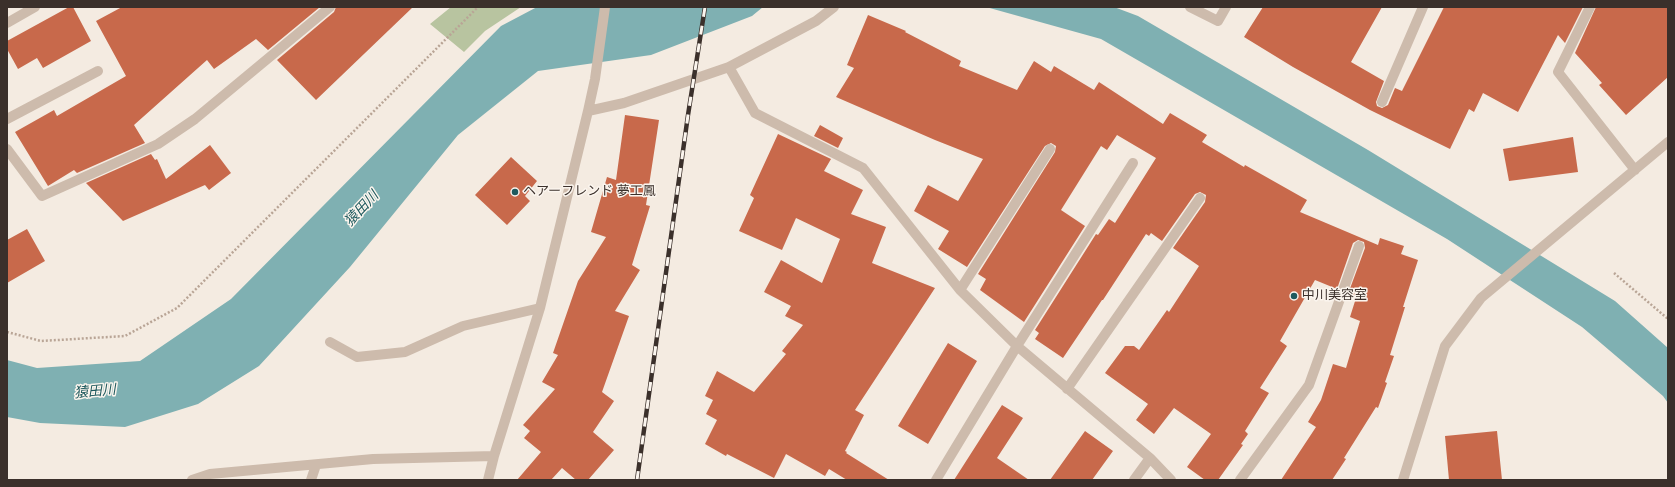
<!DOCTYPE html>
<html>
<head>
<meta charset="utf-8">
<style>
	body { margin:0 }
	#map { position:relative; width:1675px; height:487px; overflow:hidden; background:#f4ebe1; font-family:"DM Sans",sans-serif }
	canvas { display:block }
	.frame { position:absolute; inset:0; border:8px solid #3b302b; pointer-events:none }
</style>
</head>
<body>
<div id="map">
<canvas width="1675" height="487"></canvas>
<div class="frame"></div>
</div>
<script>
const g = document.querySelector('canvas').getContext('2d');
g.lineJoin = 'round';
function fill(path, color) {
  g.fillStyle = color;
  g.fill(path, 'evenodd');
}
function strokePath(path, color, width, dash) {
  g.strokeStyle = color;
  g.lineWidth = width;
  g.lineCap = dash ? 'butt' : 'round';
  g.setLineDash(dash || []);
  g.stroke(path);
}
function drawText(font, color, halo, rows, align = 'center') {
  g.font = font + ' "DM Sans","Noto Sans JP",sans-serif';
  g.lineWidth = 3;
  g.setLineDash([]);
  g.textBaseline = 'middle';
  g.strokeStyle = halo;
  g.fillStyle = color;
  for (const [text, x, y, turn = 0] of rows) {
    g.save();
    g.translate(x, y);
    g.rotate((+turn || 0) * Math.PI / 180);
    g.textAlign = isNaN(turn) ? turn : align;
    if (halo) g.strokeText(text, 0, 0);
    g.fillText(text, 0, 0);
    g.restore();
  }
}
const green = new Path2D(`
	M451,7H521L485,31L464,52L430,24Z`);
const water = new Path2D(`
	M537,7H763L752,16L651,55L538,71L458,135L350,267L259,366L198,404L125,427L40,423L7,417V360L37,368L140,361L231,299L501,26Z
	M986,7H1114L1138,16L1368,150L1615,301L1668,348V403L1663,396L1582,327L1447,239L1101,39Z`);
const building = new Path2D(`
	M69,7H73L91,41L43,68L37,58L18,69L7,49V41Z
	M122,7H320L268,50L256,39L214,69L207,60L134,125L145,143L77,173L74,170L48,186L15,132L54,110L57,116L126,76L96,21Z
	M336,7H413L316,100L277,60L334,12Z
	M1263,7H1382L1351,62L1384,81L1376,102L1377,106L1382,108L1388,105L1395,88L1402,91L1444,7H1583L1565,43L1558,35L1518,112L1483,93L1474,112L1469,109L1450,149L1370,110L1293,67L1244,37Z
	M1596,7H1668V77L1626,115L1599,85L1602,83L1575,53Z
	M868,15L906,31L905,32L961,61L959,66L1017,90L1034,61L1051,72L1054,66L1094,90L1099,82L1163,124L1170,113L1207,135L1202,142L1244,167L1245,165L1307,200L1300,212L1378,245L1380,238L1404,246L1401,254L1418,260L1403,307H1405L1390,355L1394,356L1385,382L1387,383L1378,408L1376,407L1344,458L1346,459L1332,480H1281L1316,427L1308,422L1321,400L1333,364L1346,368L1360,321L1350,317L1356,298L1348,294L1365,248L1364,242L1358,240L1353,243L1337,289L1315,280L1280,341L1287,346L1260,388L1269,393L1245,431L1248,434L1241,444L1243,445L1218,480H1205L1187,467L1211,434L1174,408L1154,434L1136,420L1148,404L1105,373L1125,346H1134L1139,350L1167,310L1169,312L1199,266L1173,248L1205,202L1206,195L1200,192L1195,194L1162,241L1151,233L1149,236L1146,234L1103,300H1102L1063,358L1035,339L1039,333L1035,330L1096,234L1098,235L1109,219L1115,223L1156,158L1117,135L1107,150L1101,146L1061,210L1085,226L1024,322L980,290L986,279L978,274L1055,152L1056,146L1051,143L1045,146L967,267L938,249L949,231L914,211L928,185L958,201L983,159L935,140L836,97L854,68L847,65Z
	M625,115L659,120L646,205L650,206L632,265L640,270L615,311L629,316L602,392L614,401L593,432L614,450L588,480H576L562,468L551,480H517L541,452L524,438L530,431L523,425L555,389L542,382L558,355L553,353L578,281L606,237L591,232L607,177L616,180Z
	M820,125L843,138L838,148L814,136Z
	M778,134L831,159L824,171L863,190L851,214L886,227L872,263L935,288L855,410L864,415L845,451L847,452L846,453L889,480H847L829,469L825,476L786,454L774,478L727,454L726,456L705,444L717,420L706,414L713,400L705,396L717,371L754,392L786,354L782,351L803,325L785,316L791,306L764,292L781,260L822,283L840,239L796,218L782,250L739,231L754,198L750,195Z
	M1573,137L1578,172L1509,181L1503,149Z
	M210,145L231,173L209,190L205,185L123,221L86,183L151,154L155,160L157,159L166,179Z
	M511,157L537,181L525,196L530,201L507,225L475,195Z
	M27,229L45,261L7,283V240Z
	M948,343L977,361L928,444L898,426Z
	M1002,405L1023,418L997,458L1029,480H954Z
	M1085,431L1113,451L1092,480H1050Z
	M1497,431L1502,480H1449L1445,436Z`);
const path = new Path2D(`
	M1614,273L1668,319
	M7,332L41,341L125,336L177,308L478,7`);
const minor = new Path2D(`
	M1190,7L1218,21L1226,7
	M1590,7L1558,72L1635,170
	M7,23L35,7
	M729,67L755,113L863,168L960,290L1017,346L1150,458L1171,480
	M1382,102L1423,7
	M588,111L624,103L729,67L816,21L834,7
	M7,119L98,71
	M7,149L42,196L158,144L195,119L330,7
	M960,290L1050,149
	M330,342L357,357L405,352L463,326L540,308
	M1067,389L1200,198
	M192,480L210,474L373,459L494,456L540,308L588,111L595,79L605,7
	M311,480L316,465
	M488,480L494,456
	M936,480L1017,346L1133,163
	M1134,480L1150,458
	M1240,480L1309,385L1359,246
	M1403,480L1445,346L1481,298L1668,142`);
const rail = new Path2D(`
	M637,480L688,115L705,7`);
const markers = [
	[515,192,4,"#1f5a5e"],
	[1294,296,4,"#1f5a5e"]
];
const poiNames = [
	["ヘアーフレンド 夢工鳳",523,192],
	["中川美容室",1302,296]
];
const waterNames = [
	["猿田川",362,209,-47],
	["猿田川",95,392,-5]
];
fill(green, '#b8c4a0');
fill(water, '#7fb0b2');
fill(building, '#c8694b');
strokePath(path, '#b9a596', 2.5, [2, 2]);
strokePath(minor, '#cdbbac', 10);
strokePath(rail, '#3b302b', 4.5);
strokePath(rail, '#fbf5ee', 3, [9]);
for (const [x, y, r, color] of markers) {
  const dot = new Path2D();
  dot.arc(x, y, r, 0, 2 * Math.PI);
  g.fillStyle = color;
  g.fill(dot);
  strokePath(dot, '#fbf5ee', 1.5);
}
drawText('13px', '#3b302b', '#fbf5ee', poiNames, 'left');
drawText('italic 14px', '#1f5a5e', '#fbf5ee', waterNames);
</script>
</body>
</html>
